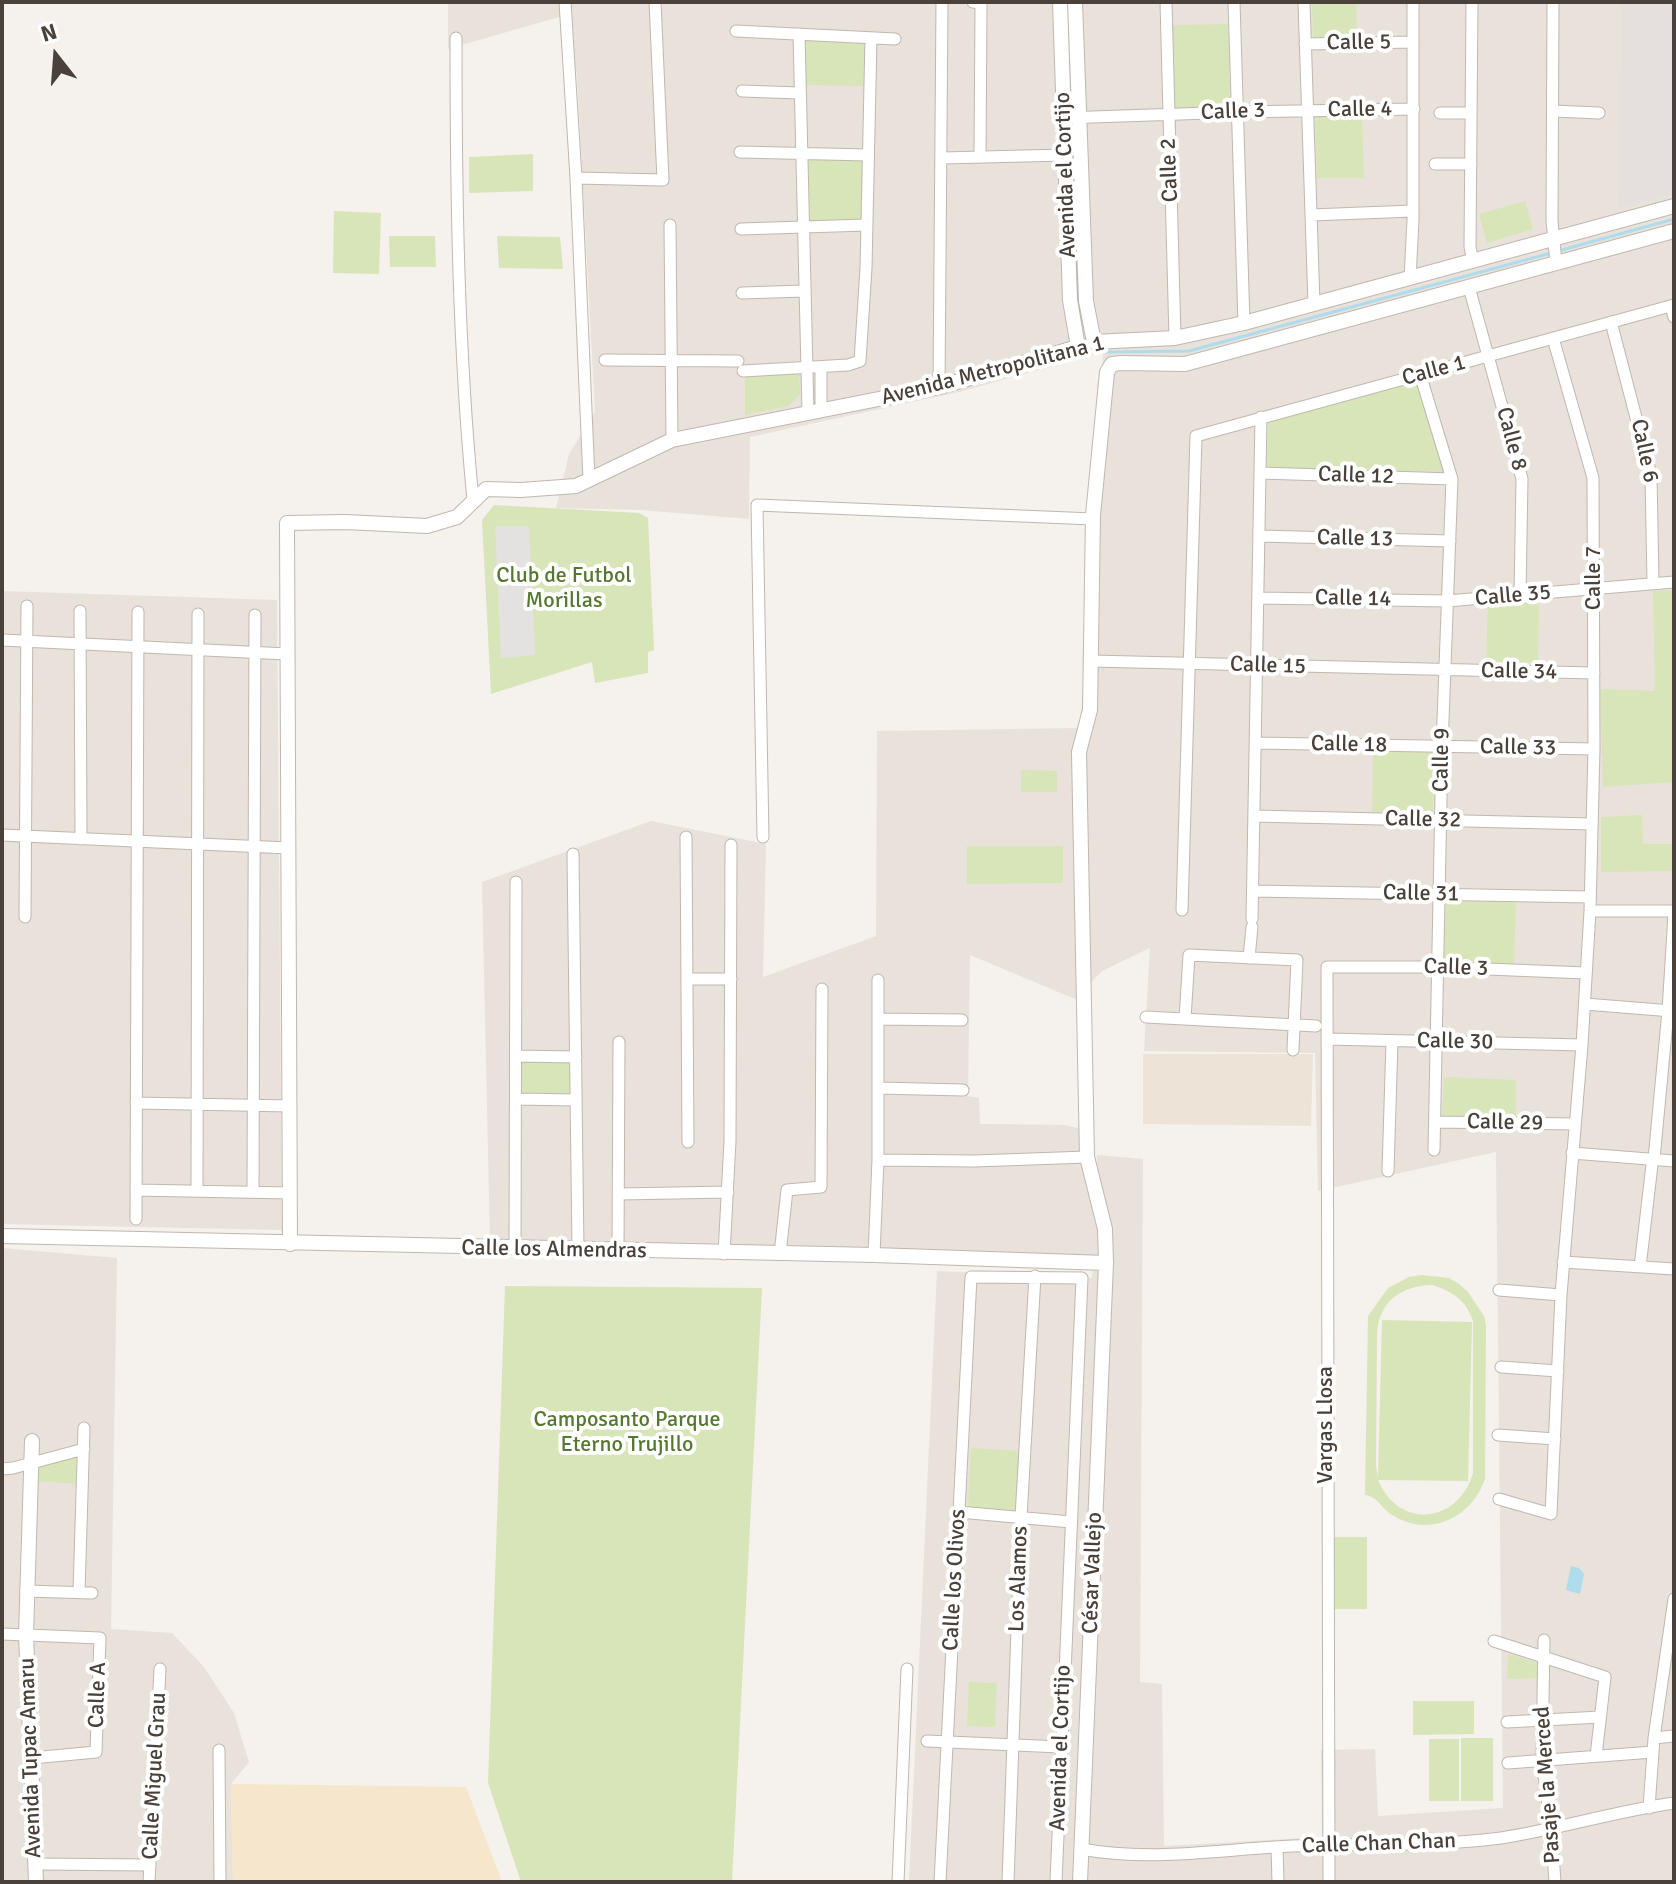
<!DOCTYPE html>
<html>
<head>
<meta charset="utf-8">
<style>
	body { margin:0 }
	#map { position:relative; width:1676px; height:1884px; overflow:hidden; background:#f5f1ec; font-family:Signika,sans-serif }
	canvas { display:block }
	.frame { position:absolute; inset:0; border:4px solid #49413a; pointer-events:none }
	.north { position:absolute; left:16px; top:16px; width:80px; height:80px; -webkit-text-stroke:6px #fff; paint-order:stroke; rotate:343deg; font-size:22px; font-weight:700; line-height:32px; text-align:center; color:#49413a }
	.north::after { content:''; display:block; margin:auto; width:28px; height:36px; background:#49413a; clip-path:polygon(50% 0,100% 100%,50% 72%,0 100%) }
</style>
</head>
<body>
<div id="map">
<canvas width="1676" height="1884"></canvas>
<div class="frame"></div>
<div class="north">N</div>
</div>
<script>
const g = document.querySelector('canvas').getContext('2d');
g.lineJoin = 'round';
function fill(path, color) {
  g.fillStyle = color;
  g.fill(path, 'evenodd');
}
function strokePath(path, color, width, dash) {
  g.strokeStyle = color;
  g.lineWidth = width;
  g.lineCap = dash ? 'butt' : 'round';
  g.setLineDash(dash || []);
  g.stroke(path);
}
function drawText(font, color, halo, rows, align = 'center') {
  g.font = font + ' Signika,sans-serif';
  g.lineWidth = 8;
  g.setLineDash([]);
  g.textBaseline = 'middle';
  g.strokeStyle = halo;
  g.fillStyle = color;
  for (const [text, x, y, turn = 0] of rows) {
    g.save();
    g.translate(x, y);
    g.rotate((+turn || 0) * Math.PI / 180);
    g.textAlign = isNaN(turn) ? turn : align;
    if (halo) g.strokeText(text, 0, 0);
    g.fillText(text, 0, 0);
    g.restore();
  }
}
const residential = new Path2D(`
	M448,2H1674V1882H909L937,1271L1092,1278L1093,1263L490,1242L482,882L651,821L766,844L763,977L876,936L877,731L1080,728L1097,518L1103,352L959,392L750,437L749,519L641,510L556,508L569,454L595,412L577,75L566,15L448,49ZM1150,948L1144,1051L1315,1053L1318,1191L1496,1152L1503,1808L1378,1816L1375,1749L1321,1750L1322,1837L1164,1846L1162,1684L1140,1682L1143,1159L1097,1155L1096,1188L1087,1130L1064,1125L980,1124L979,1098L968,1096L970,955L1075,999L1102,971Z
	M2,591L277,600L282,1230L2,1224Z
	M2,1248L117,1258L111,1629L172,1633L204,1667L234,1713L249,1762L231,1784L233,1882H2Z`);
const industrial = new Path2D(`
	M1622,2H1674V194L1619,209Z`);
const education = new Path2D(`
	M1143,1054H1313L1311,1126L1143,1124Z`);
const green = new Path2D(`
	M1312,2H1356L1357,37L1313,39Z
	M1228,24L1230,107L1174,109L1173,25Z
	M804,38L865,41L864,86L806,85Z
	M1315,117H1362L1364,178H1317Z
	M533,154V191L469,193V157Z
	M805,157L863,159L861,221L807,222Z
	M1525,201L1533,229L1487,243L1479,214Z
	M334,211L381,213L379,274L333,273Z
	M389,236H435L436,267H390Z
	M497,236L560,237L563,269L499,268Z
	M799,373L800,394L788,406L745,415V374Z
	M1419,381L1445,472L1267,469L1268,419Z
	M494,505L639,513L648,518L654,650L648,652V673L595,683L592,662L491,694L482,520Z
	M1674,590V782L1603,787L1600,689L1655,691L1653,591Z
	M1539,600L1538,662L1486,663L1488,604Z
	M1373,750L1435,753L1433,812H1372Z
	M1021,770L1057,771V792H1021Z
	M1642,815L1643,844H1674V871L1601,872V817Z
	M967,846H1063V883L967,884Z
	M1446,901L1516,902L1514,964L1444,961Z
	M520,1060H571V1096L519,1095Z
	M1444,1077L1516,1080V1118L1442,1117Z
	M1422,1275L1449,1278L1459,1284L1468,1292L1484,1316L1486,1325L1485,1479C1472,1517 1431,1538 1394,1516C1382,1510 1378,1496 1365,1495L1368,1316L1388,1288L1409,1277ZM1432,1285C1452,1291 1467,1301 1473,1321V1473C1458,1524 1399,1530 1378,1480L1468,1481L1472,1322L1382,1320L1378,1478L1376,1465L1377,1334C1379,1301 1401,1286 1432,1285Z
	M505,1286L762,1288L732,1882H521L488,1783Z
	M971,1448L1018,1451L1016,1511L968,1509Z
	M79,1455L78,1484L34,1481L35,1465Z
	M1334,1537H1367V1609H1332Z
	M1508,1654L1538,1663V1678L1507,1679Z
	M969,1682L997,1683L995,1727L967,1726Z
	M1413,1701H1474V1734L1413,1735Z
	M1461,1738H1493V1801H1461Z
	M1429,1739H1459V1801H1429Z`);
const sand = new Path2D(`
	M231,1784L466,1787L502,1882H233Z`);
const parking = new Path2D(`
	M495,526H529L535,655L501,658Z`);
const water = new Path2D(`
	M1571,1566L1579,1568L1584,1574L1580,1594L1566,1590Z`);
const stream = new Path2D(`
	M1558,251L1674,219
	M1106,352L1189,351L1551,253`);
const minor = new Path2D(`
	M565,2L576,178L589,480
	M973,2L981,3L980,157
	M1166,2L1175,338
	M1234,2L1244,323
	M1304,2L1314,304
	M1472,2L1470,247L1473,262
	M1553,2L1552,221L1556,263
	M736,31L895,39
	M799,34L808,413
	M456,38C456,193 458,346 473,500
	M1305,44L1413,42
	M742,91L799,93
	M1554,111L1599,113
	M1440,113H1471
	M1064,118L1238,112L1414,109
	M740,152L868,155
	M942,158L1065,155
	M1435,164H1471
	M576,178L663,180L655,2
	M1311,215L1413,211
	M670,225L672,440
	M741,229L866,225
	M1410,279L1413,220V2
	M1469,287L1522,479L1520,596
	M742,293L804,291
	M1671,306L1674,317
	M1611,322L1651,475L1653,583
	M605,360L738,361
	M743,371L848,365L860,361L866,268L871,38
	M1420,374L1452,479L1442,747L1434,1150
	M939,387L942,2
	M821,410V367
	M1260,473L1452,479
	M1260,536L1450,541
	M1259,598L1447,601L1674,582
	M80,611L81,839
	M2,640L287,654
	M1091,661L1594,673
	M1257,743L1594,749
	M1254,816L1592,824
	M2,835L288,848
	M686,837L688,1142
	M763,837L757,505L1093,519
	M573,854L578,1250
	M1253,891L1590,897
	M1182,910L1196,436L1674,305
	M1590,911H1674
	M25,917L27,606
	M1252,919L1261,417
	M1249,958L1252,927
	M687,979H731
	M1585,1004L1672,1011
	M1146,1017L1316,1026
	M880,1019L962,1020
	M1185,1019L1189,955L1297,960L1293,1050
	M1327,1039L1582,1045
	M516,1056L576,1057
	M879,1088L963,1090
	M516,1099L576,1100
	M136,1103L290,1106
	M1435,1122L1575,1124
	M1572,1153L1674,1161
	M1654,1159L1668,1011L1674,914
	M878,1160L975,1161L1087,1157
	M1388,1171L1392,1041
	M136,1190L290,1193
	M197,1191L198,614
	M253,1192L255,615
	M620,1194L728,1192
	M136,1219L138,612
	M515,1249L516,882
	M618,1251L619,1042
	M724,1254L730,1141L731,845
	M780,1254L787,1190L821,1187L822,989
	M874,1255L878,1160V980
	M1563,1262L1674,1269
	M1640,1267L1652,1165
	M1499,1290L1561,1295
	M1501,1367L1558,1371
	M1498,1435L1555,1439
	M2,1469L13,1468L84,1449
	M1499,1499L1551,1514L1561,1295L1582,1045L1590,911L1594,749L1593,478L1553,338
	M959,1512L1071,1522
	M26,1591L92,1593
	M79,1592L84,1428
	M2,1634L100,1638L96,1752L32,1758
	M1544,1640L1542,1761L1551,1827L1555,1882
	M1494,1641L1605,1677L1596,1756
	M1507,1722L1600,1717
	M1654,1738L1674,1736
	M927,1741L1060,1747
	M219,1750L220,1882
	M1508,1763L1653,1752
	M1649,1808L1654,1738L1674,1599
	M1277,1847L1278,1882
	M1081,1849C1147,1861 1210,1851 1275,1847C1350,1842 1426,1848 1501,1838C1559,1829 1616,1811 1674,1803
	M36,1864L150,1865
	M149,1882L160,1669
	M898,1882L907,1669
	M940,1882L971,1277L1082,1278L1056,1882
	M1008,1882L1021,1517L1035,1276
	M1329,1882L1327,967H1438L1586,973`);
const tertiary = new Path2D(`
	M1075,2L1086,301L1094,342L1175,338L1244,323L1674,206
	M2,1236L874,1255L1106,1263
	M290,1244L287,523L345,522L427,526L457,517L486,489L521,490L576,486L672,440L939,387L1078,347L1070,300L1060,2
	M32,1441L26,1635L36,1882
	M1080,1882L1106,1263L1105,1229L1087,1157L1079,752L1090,710L1093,515L1107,372L1112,364L1121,363L1185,364L1674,231`);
const streetNames = [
	["Calle 5",1359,43,-1],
	["Calle 4",1360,110,-1],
	["Calle 3",1233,112,-2],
	["Calle 2",1170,170,-92],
	["Avenida el Cortijo",1066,175,-92],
	["Avenida Metropolitana 1",993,371,-14],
	["Calle 1",1434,371,-15],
	["Calle 8",1511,439,75],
	["Calle 6",1644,451,78],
	["Calle 12",1356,476,2],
	["Calle 13",1355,539,1],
	["Calle 7",1594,578,-90],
	["Calle 35",1513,596,-5],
	["Calle 14",1353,599,1],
	["Calle 15",1268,666,2],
	["Calle 34",1519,672,1],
	["Calle 18",1349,745,1],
	["Calle 33",1518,748,1],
	["Calle 9",1442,760,-89],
	["Calle 32",1423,820,1],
	["Calle 31",1421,894,1],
	["Calle 3",1456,968,2],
	["Calle 30",1455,1042,1],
	["Calle 29",1505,1123,1],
	["Calle los Almendras",554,1250,1],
	["Vargas Llosa",1326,1425,-90],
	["César Vallejo",1093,1573,-88],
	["Los Alamos",1019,1579,-88],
	["Calle los Olivos",955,1580,-87],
	["Calle A",98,1695,-88],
	["Avenida el Cortijo",1061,1748,-88],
	["Avenida Tupac Amaru",31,1758,-92],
	["Calle Miguel Grau",155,1776,-87],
	["Pasaje la Merced",1548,1785,-94],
	["Calle Chan Chan",1379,1844,-2]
];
const parkNames = [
	["Club de Futbol",564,576],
	["Morillas",564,601],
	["Camposanto Parque",627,1420],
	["Eterno Trujillo",627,1445]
];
fill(residential, '#e8e2db');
fill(industrial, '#e5e0dd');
fill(education, '#ede3d7');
fill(green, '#d8e5b8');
fill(sand, '#f5e6cc');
fill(parking, '#e4e2e0');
fill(water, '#aedcec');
strokePath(stream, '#aedcec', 3);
strokePath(minor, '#c0b7af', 13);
strokePath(tertiary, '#c0b7af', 16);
strokePath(minor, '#fff', 11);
strokePath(tertiary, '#fff', 14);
drawText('22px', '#49413a', '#fff', streetNames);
drawText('22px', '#567731', '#fff', parkNames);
</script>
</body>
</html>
